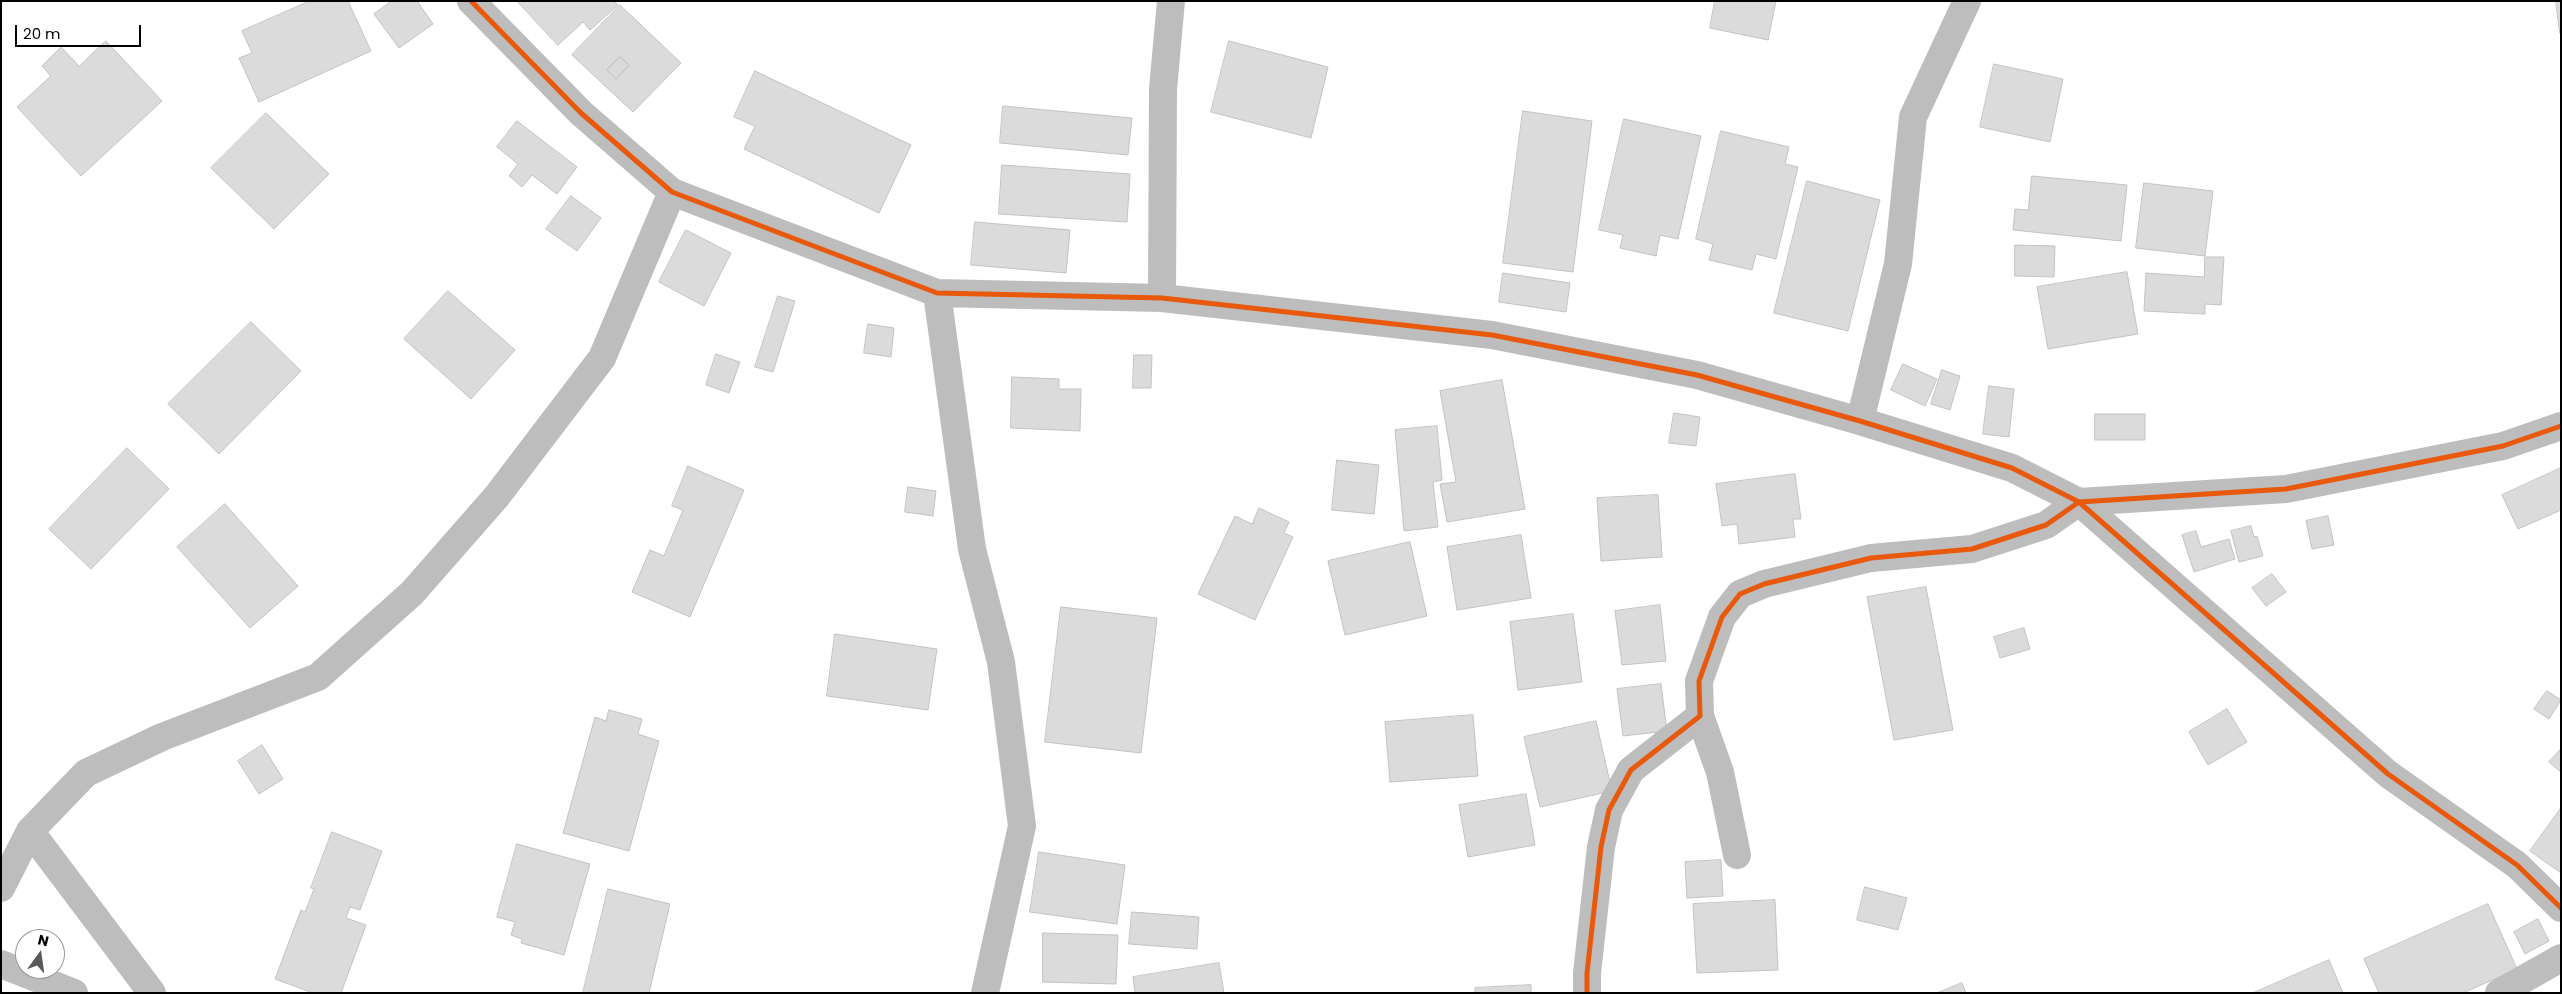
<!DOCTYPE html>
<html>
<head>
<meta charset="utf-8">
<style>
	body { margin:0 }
	#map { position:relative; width:2562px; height:994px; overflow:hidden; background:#fff; font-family:Poppins,sans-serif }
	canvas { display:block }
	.frame { position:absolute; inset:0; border:2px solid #000; pointer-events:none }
	.north { position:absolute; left:15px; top:929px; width:50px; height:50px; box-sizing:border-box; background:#fff; border:1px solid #999; border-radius:50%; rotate:14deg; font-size:14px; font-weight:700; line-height:20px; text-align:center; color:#000 }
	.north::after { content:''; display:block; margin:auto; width:18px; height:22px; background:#595959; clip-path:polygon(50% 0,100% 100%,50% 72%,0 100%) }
	.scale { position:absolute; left:15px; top:25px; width:126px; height:22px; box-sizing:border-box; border:2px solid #000; border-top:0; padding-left:6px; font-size:15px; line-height:18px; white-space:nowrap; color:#000; -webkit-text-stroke:4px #fff; paint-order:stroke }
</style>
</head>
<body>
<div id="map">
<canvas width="2562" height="994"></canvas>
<div class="frame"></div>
<div class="north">N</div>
<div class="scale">20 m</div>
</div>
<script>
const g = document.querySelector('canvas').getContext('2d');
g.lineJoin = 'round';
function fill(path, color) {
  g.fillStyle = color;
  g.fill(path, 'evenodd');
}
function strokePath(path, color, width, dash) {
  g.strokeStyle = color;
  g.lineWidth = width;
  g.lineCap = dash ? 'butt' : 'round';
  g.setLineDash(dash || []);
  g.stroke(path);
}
const building = new Path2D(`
	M310,1H348L371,51L259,102L239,58L252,53L242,31Z
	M392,1H417L433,24L399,48L374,14Z
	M517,1H614L618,5L590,30L583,22L558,45Z
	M1715,1H1776L1768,40L1710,28Z
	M2556,1H2561V33H2560Z
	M620,5L681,63L633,112L572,55ZM620,57L629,65L616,79L607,70Z
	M106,41L162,101L81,176L17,107L51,76L42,66L61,47L79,66Z
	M1229,41L1328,67L1311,138L1211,112Z
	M620,57L629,65L616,79L607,70Z
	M1994,64L2063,79L2050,142L1980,127Z
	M755,71L911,145L879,213L744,149L755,126L734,117Z
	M1003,106L1132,118L1128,155L1000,143Z
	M1523,111L1592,121L1573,272L1503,263Z
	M266,113L329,174L274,229L211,168Z
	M1624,119L1701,136L1678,239L1660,235L1656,256L1620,248L1623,235L1599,230Z
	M517,121L577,167L557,194L532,175L522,187L509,176L518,164L497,147Z
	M1721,131L1789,147L1785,164L1798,167L1776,259L1756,254L1752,270L1709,260L1713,244L1696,239Z
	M1002,165L1130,174L1127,222L999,214Z
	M2032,176L2127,185L2121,241L2013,230L2015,209L2028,210Z
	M1807,181L1880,200L1848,331L1774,313Z
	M2144,183L2213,191L2205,256L2136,248Z
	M571,196L601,218L577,251L546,229Z
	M975,222L1070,230L1066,273L971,265Z
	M686,230L731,253L704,306L659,282Z
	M2015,245L2055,246L2054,277L2015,276Z
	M2205,257H2224L2221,305L2205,304V314L2144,311L2146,273L2204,277Z
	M2127,272L2138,334L2048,349L2037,287Z
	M1503,273L1570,283L1566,312L1499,302Z
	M448,291L515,350L471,399L404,339Z
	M778,296L795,301L773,372L755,367Z
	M251,322L301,371L219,454L168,404Z
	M868,324L894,328L891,357L864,353Z
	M716,354L740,362L729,393L706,385Z
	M1134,355H1152L1151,388H1133Z
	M1903,364L1937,379L1925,406L1891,390Z
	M1942,370L1960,376L1950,410L1931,404Z
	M1012,377L1059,379V389H1081L1080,431L1011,428Z
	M1502,380L1525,509L1447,522L1440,484L1456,482L1440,391Z
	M1989,386L2014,389L2009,437L1983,434Z
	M1674,413L1700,417L1696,446L1669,443Z
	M2095,414H2145V440H2095Z
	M1437,426L1442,480L1433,482L1438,527L1404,531L1395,430Z
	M127,448L169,489L91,569L49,529Z
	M1337,460L1379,465L1374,514L1332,510Z
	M688,466L744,490L690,617L632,592L650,550L664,556L683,510L672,506Z
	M2561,468V510L2518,529L2502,495Z
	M1795,474L1801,519H1793L1795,537L1739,544L1737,524L1722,526L1716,484Z
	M908,487L936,491L933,516L905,512Z
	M1658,495L1662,557L1601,561L1597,498Z
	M225,504L298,586L250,628L177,547Z
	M1259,508L1289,522L1284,533L1293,537L1255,620L1198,594L1235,516L1252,524Z
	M2328,516L2334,545L2312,549L2306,521Z
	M2251,526L2254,537L2257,536L2263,556L2239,562L2231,531Z
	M2196,531L2201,547L2229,539L2235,559L2194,572L2182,535Z
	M1521,535L1531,598L1457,610L1447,547Z
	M1410,542L1427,616L1345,635L1328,561Z
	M2272,574L2286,592L2266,606L2252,588Z
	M1926,587L1953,730L1894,740L1867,597Z
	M1660,605L1666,661L1622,665L1615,611Z
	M1061,607L1157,618L1141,753L1045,742Z
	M1573,614L1582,682L1518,690L1510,622Z
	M2024,628L2030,649L2000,658L1994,637Z
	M835,634L937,649L928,710L827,696Z
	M1661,684L1667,731L1623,736L1617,689Z
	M2547,691L2561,700L2549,719L2534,709Z
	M2227,709L2247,742L2208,765L2189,732Z
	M609,710L642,719L638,734L659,741L629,851L563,833L595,717L606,721Z
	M1473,715L1478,776L1390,782L1385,722Z
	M1596,721L1612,791L1540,807L1524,737Z
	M262,745L283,779L259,794L238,761Z
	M2561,749V772L2549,762Z
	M1526,794L1535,845L1468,857L1459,805Z
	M2561,808V873L2530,851Z
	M332,832L382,851L360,910L350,907L346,918L366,925L341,993H313L275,979L301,910L305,912L314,889L311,888Z
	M517,844L590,864L564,955L521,943L522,939L511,935L515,922L497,917Z
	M1039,852L1125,865L1117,924L1030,912Z
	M1721,860L1723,896L1687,898L1685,862Z
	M1865,887L1907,898L1898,930L1857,920Z
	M608,889L670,904L649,993H583Z
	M1775,900L1778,970L1697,973L1693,904Z
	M2488,904L2517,969L2463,993H2379L2364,959Z
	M1132,912L1199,917L1197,949L1129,944Z
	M2538,919L2549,941L2525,954L2514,932Z
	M1043,933L1118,935L1116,984L1043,982Z
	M2329,960L2343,993H2253Z
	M1219,963L1224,993H1135L1133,977Z
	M1962,983L1966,993H1937Z
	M1531,985V993H1475V988Z`);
const minor = new Path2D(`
	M471,1L581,113L672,192L937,293L1162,298L1492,335L1697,375L1860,421L2012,468L2079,502L2286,489L2503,446L2561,426
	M937,293L972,549L1001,662L1022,826L985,993
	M1162,298L1163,89L1171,1
	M1860,421L1898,264L1913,117L1967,1
	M1700,716L1720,772L1737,855
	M30,831L152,993
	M1,888L30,831L86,773L162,737L318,677L412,593L497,496L602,358L672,192
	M1,964L74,993
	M1587,993V973L1601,847L1609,810L1631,770L1700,716L1699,681L1722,617L1740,594L1764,584L1871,558L1972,549L2046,525L2079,502L2388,774L2517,865L2561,908
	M2499,993L2561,958`);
const cycleway = new Path2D(`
	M471,1L581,113L672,192L937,293L1162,298L1492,335L1697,375L1860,421L2012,468L2079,502L2286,489L2503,446L2561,426
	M1587,993V973L1601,847L1609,810L1631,770L1700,716L1699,681L1722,617L1740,594L1764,584L1871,558L1972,549L2046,525L2079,502L2388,774L2517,865L2561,908`);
fill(building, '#dbdbdb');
strokePath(building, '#c3c3c3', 1);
strokePath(minor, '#bdbdbd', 28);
strokePath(cycleway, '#e8590c', 5);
</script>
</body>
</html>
